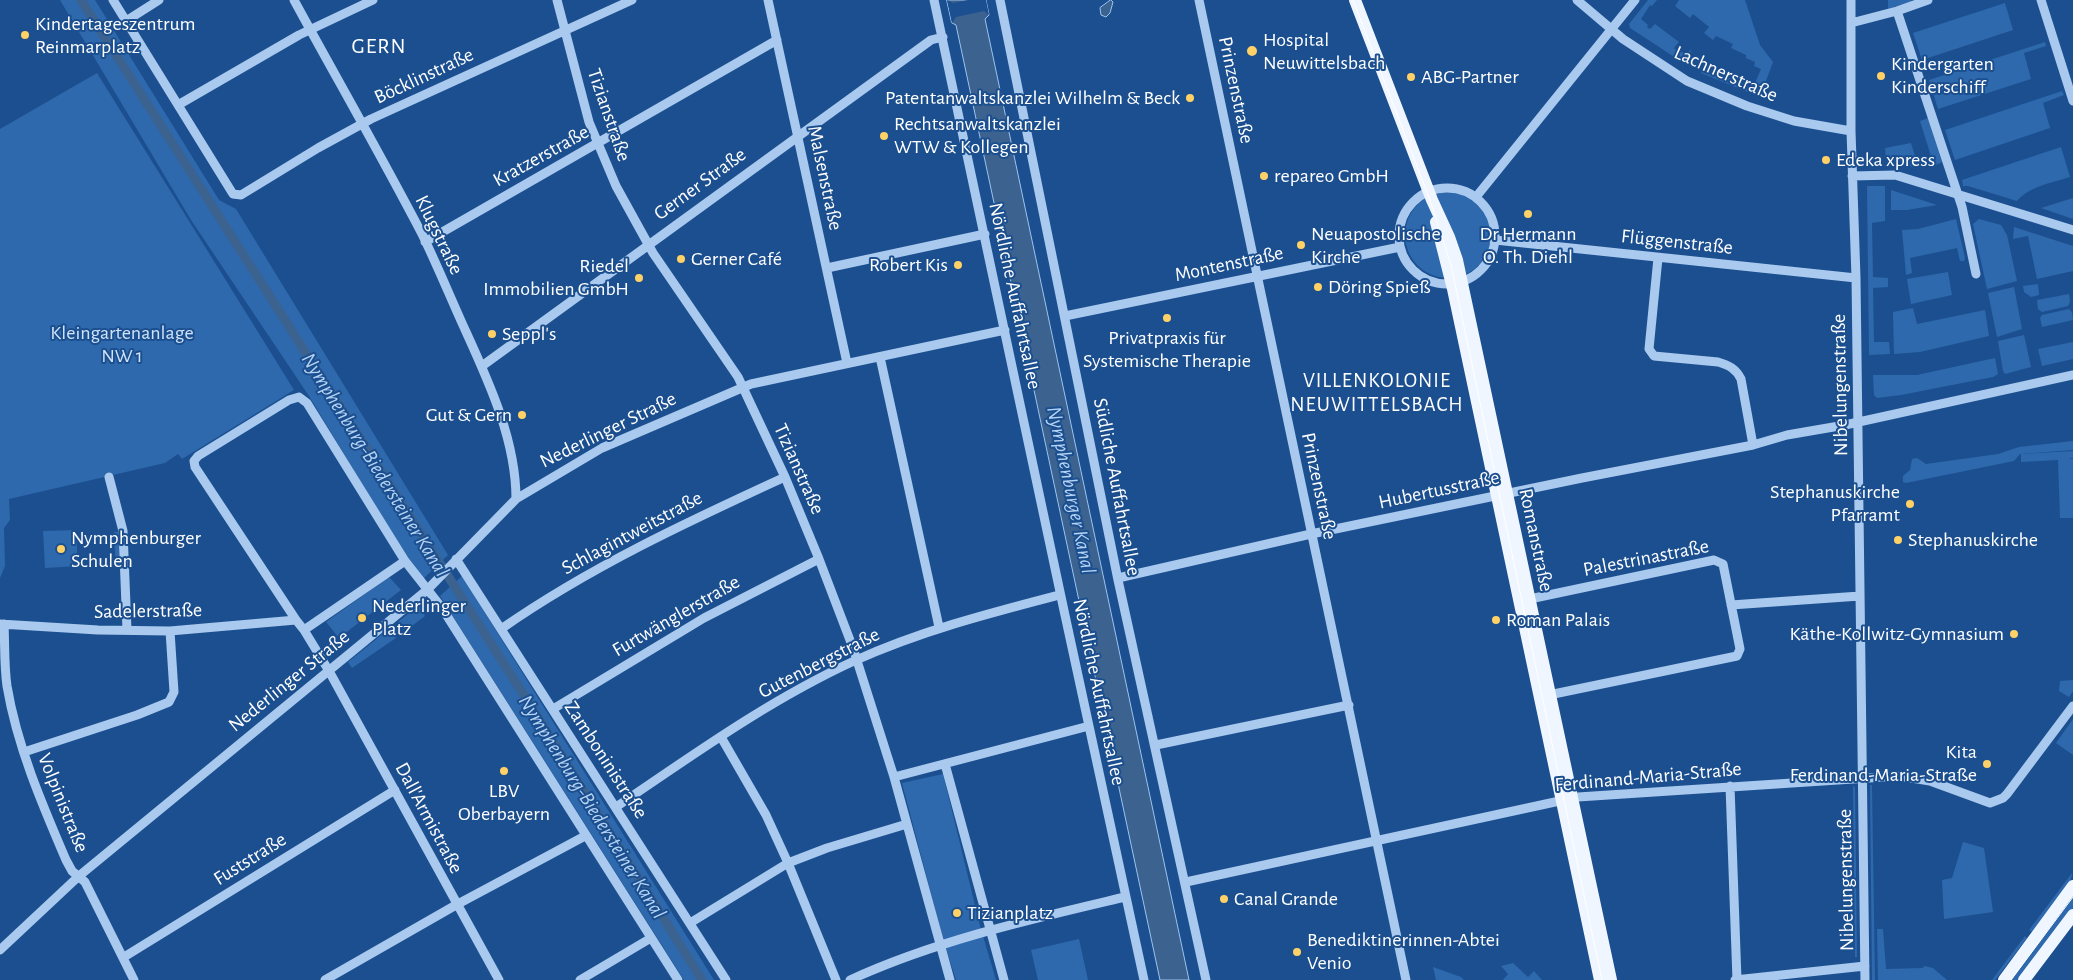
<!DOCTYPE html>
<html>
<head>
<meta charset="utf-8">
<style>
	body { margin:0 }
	canvas { display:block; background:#1b4f8f }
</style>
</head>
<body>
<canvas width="2073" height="980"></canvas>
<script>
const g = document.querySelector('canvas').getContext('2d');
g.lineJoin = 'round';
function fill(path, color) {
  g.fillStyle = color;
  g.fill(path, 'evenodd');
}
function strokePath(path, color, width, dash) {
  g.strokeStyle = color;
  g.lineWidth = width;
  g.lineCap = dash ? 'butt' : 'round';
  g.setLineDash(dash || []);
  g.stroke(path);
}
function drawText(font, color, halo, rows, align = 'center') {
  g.font = font + ' "Alegreya Sans",sans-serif';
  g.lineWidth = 4;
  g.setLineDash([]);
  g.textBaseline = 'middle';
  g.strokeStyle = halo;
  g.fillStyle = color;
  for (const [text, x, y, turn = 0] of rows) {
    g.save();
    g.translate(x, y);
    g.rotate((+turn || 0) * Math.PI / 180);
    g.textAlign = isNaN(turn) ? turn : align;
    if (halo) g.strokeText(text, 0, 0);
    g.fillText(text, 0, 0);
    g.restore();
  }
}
const green = new Path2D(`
	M60,0H95L219,200L236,209L448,555L421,581L309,396L191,220Z
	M1648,0H1657L1652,6L1650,5L1641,19L1648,25L1647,27L1650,29L1655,24L1679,42L1674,48L1677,51L1679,50L1686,55L1691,49L1688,64H1685L1630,28L1629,24Z
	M1679,0H1745L1760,45L1773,62L1760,97L1701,73L1704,67L1753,88L1761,69L1754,66L1755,62L1746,58V55L1731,48L1733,44L1716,36L1713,40L1704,33L1709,27L1693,14L1690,18L1675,6Z
	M1888,0H1911L1912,1L1888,9Z
	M2005,3L2013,30L1922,60L1913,33Z
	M2045,42L2046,46L2024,53L2031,79L1938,109L1929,80Z
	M97,73L294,390L182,459L178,454L165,463L9,499L10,520L4,528L5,566L0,578V129Z
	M2062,91L2064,95L2043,103L2050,128L1955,160L1945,130Z
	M1928,118L1942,162L1934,166L1920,121Z
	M1911,143L1918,166L1912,167L1898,160H1886L1885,148Z
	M2061,147L2070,177C2051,183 2030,186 2017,201L1968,186H1963L1962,180Z
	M1867,186H1885V221L1872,223L1873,277L1888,278V287L1873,288L1874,342H1889L1890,354L1869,355Z
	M1891,190L1937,205L1907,210H1891Z
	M1405 235a43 43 0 1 1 86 0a43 43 0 1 1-86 0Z
	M2073,198V219L2041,208Z
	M1956,219L1965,258L1964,261H1960L1957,248L1910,258L1912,273L1906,275L1902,230L1918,229Z
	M1979,219L2001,225L2007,235L2017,281L1987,289L1973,224Z
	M2014,227L2073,246V271L2037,279L2028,236L2013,239Z
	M1948,272L1952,295L1911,304L1907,279Z
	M2038,284L2039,295L2031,297L2024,292L2023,286Z
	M2014,287L2022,329L1997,337L1988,293Z
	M2069,294L2070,302L2068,306L2042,312L2038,309L2037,300Z
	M1913,308L1917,324L1985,310L1989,336L1920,352L1894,354L1893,312Z
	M2069,309L2072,312L2073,320L2042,327L2040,318L2042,315Z
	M2024,335L2031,367L2005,374L2003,371L1998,341Z
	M2073,342V359L2042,366L2038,349Z
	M1995,358L1998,374L1993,377L1901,395L1877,398L1874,395L1873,375H1917Z
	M2073,441V450L2020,454L2014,461L1906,483L1903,482V476L1910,470L1912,459L1917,458L1926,464L1998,454L2019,447Z
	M2073,451V458L2068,459H2073V518H2060L2058,460L2021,462V454Z
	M76,530L78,566L45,568L43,531Z
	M114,532H118L120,568L116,569Z
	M462,576L714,980H684L440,596Z
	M389,577L401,590L339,638L326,622Z
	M419,605L425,616L405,631L398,622Z
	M390,628L396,638L352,668L348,662Z
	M2073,680V691L2069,697L2059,691L2060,681Z
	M2073,719V755L2056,743Z
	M943,774L980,926L996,980H956L943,939L902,783Z
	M1853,785L1855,788L1857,957H1855Z
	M1870,785H1872L1875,980H1872Z
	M1963,842L1984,848L1993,912L1944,919L1942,880L1952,878Z
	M2072,873C2073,886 2041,921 2032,932L2029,930Z
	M2073,894V908L2019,980H2009Z
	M1877,929H1883L1886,969L1923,968L1924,966L1933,968L1947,980H1878Z
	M2025,936L2027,938L1995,980H1992Z
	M1079,939L1088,980H1038L1031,950Z
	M1513,963L1528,977L1534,971L1542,980H1503L1508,974L1501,966Z
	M1433,967L1461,977L1464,980H1436Z`);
const water = new Path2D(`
	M947,0H986L989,15L985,19L1189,980H1160L956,25L952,23Z
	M1111,0L1113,2L1110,13L1106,17L1101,15L1100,8Z`);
const pier = new Path2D(`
	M947,0L953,3L968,0H986L989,15L984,11L956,17L952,23Z`);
const canal = new Path2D(`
	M81,0L527,700L702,980`);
const minor = new Path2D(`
	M113,0L233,194L241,195L318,148L371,119L632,0
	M294,0C337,79 382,157 423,236C437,265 449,294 462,323C487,378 516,438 516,499
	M557,0L589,122L616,186L653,253L738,377L785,477L819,559L853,648L894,777L950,980
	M768,0L847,363
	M934,0C1006,326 1071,654 1144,980
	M1000,0L1118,580L1206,980
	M1199,0L1406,980
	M1577,0L1623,39L1687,81L1747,106L1794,121L1851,131
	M1851,0V131L1856,278L1865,980
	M2041,0L2073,101
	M1897,11L1962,207L1976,274
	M126,21L159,0
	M1851,23L1897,11L1928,0
	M178,105L299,35L373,0
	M1852,176L1895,175L2073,230
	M1399 236a48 48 0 1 1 96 0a48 48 0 1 1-96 0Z
	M1476,197L1635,0
	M1495,240L1856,278
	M425,242L777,40
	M1658,258L1649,349L1654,356L1718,362C1729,365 1736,369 1741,379L1753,445
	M827,268L985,234
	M1065,316L1400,247
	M880,357L939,627
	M482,366L931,40L943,37
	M109,477L123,531L127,630
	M456,559L726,980
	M1118,578L1311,534L1582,478L1753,445L1787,435L1845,425L2073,375
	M1525,600L1714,560L1723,564L1740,649L1737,656L1544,696
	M1731,605L1860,596
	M0,624L98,630L170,631L296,620
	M4,624C5,644 4,665 7,686C17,746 42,804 66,860L72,871L85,882L134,980
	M501,629C590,567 687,522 785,477
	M304,630L405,561
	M553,709L704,618L819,559
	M721,737L766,815L788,863L836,980
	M1156,745L1349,705
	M24,752L137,715L169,702L174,692L170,631
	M945,764L1004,980
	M894,777L1089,726
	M1730,786L1737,980
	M616,807C693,755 769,700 854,661C920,631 990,613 1059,595
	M1186,882L1578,797L1899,776L1930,781L1990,803L2003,798L2007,794L2073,706
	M690,923L788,863L827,848L907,824
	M0,950L79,876L427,590L516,499L602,448L751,384L1005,330
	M124,957L395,790
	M325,980L456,905L585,836
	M499,980L329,671L304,630L296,620L195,467L194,461L198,456L289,400L299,397L307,403L405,561L442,608L678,980
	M580,980L651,938
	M850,980C937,940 1032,919 1125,897
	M1735,980L1865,966`);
const major = new Path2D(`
	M1355,0L1432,200L1449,237L1457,260L1611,980
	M1436,222L1453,289L1600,980
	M2004,980L2073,886
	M2024,980L2073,915`);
const tram = new Path2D(`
	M1353,0L1430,200L1451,265L1602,980
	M2011,980L2073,897`);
const markers = [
	[25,35,5,"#ffd166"],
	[1252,51,6,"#ffd166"],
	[1881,76,5,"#ffd166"],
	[1411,77,5,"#ffd166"],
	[1190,98,5,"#ffd166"],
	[884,136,5,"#ffd166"],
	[1826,160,5,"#ffd166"],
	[1264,176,5,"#ffd166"],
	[1528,214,5,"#ffd166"],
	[1301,245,5,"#ffd166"],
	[681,259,5,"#ffd166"],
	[958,265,5,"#ffd166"],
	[639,278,5,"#ffd166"],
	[1318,287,5,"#ffd166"],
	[1167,318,5,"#ffd166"],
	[492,334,5,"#ffd166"],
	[522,415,5,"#ffd166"],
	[1910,504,5,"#ffd166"],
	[1898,540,5,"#ffd166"],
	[61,549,5,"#ffd166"],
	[362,618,5,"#ffd166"],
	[1496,620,5,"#ffd166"],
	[2014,634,5,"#ffd166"],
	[1987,764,5,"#ffd166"],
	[504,771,5,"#ffd166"],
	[1224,899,5,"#ffd166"],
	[957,913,5,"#ffd166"],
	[1297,952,5,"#ffd166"]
];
const poiNames = [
	["Kindertageszentrum",35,24],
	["Reinmarplatz",35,47],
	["Hospital",1263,40],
	["Neuwittelsbach",1263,63],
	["Kindergarten",1891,64],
	["Kinderschiff",1891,87],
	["ABG-Partner",1421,77],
	["Patentanwaltskanzlei Wilhelm & Beck",1180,98,"right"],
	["Rechtsanwaltskanzlei",894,124],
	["WTW & Kollegen",894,147],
	["Edeka xpress",1836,160],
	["repareo GmbH",1274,176],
	["Neuapostolische",1311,234],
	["Kirche",1311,257],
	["Dr Hermann",1528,234,"center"],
	["O. Th. Diehl",1528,257,"center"],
	["Gerner Café",691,259],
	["Robert Kis",948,265,"right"],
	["Riedel",629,266,"right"],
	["Immobilien GmbH",629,289,"right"],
	["Döring Spieß",1328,287],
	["Seppl's",502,334],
	["Privatpraxis für",1167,338,"center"],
	["Systemische Therapie",1167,361,"center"],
	["Gut & Gern",512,415,"right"],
	["Stephanuskirche",1900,492,"right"],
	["Pfarramt",1900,515,"right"],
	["Nymphenburger",71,538],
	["Schulen",71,561],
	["Stephanuskirche",1908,540],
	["Nederlinger",372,606],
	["Platz",372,629],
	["Roman Palais",1506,620],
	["Käthe-Kollwitz-Gymnasium",2004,634,"right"],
	["Kita",1977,752,"right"],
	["Ferdinand-Maria-Straße",1977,775,"right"],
	["LBV",504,791,"center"],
	["Oberbayern",504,814,"center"],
	["Canal Grande",1234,899],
	["Tizianplatz",967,913],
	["Benediktinerinnen-Abtei",1307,940],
	["Venio",1307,963]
];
const streetNames = [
	["Lachnerstraße",1726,74,24],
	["Böcklinstraße",424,76,-25],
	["Prinzenstraße",1236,90,78],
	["Tizianstraße",609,115,71],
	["Kratzerstraße",541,156,-29],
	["Malsenstraße",825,178,78],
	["Gerner Straße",700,184,-36],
	["Klugstraße",439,235,64],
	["Flüggenstraße",1677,242,6],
	["Montenstraße",1229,264,-12],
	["Nördliche Auffahrtsallee",1015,296,78],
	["Nibelungenstraße",1840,385,-91],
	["Nederlinger Straße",608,430,-26],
	["Tizianstraße",799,469,66],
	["Prinzenstraße",1319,486,78],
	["Südliche Auffahrtsallee",1117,487,79],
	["Hubertusstraße",1439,490,-12],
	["Schlagintweitstraße",632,533,-28],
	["Romanstraße",1536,540,78],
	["Palestrinastraße",1646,558,-11],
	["Sadelerstraße",148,611,-1],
	["Furtwänglerstraße",676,616,-30],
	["Gutenbergstraße",819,663,-27],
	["Nederlinger Straße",289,681,-39],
	["Nördliche Auffahrtsallee",1099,692,78],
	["Zamboninistraße",606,760,57],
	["Ferdinand-Maria-Straße",1648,777,-5],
	["Volpinistraße",63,803,68],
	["Dall'Armistraße",429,818,62],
	["Fuststraße",250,859,-32],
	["Nibelungenstraße",1846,880,-91]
];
const parkNames = [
	["Kleingartenanlage",122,333],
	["NW 1",122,356]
];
const neighbourhoodNames = [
	["VILLENKOLONIE",1377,381],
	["NEUWITTELSBACH",1377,405]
];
const waterNames = [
	["Nymphenburg-Biedersteiner Kanal",375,465,58],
	["Nymphenburger Kanal",1071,490,78],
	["Nymphenburg-Biedersteiner Kanal",592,807,58]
];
const quarterNames = [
	["GERN",379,46]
];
fill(green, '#2e69ad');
fill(water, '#3c6290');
strokePath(water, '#9cc4f0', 1);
fill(pier, '#1b4f8f');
strokePath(canal, '#3c6290', 9);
strokePath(minor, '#a9c9ee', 9);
strokePath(major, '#f0f6ff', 12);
strokePath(tram, '#fff', 1);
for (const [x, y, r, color] of markers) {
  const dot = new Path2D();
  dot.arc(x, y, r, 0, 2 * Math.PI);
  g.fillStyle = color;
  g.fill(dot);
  strokePath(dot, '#1b4f8f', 2);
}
drawText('20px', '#fff', '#1b4f8f', poiNames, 'left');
drawText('20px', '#fff', '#1b4f8f', streetNames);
drawText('20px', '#cfe3fa', '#1b4f8f', parkNames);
g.letterSpacing = '1px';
drawText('21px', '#fff', '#1b4f8f', neighbourhoodNames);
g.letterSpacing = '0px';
drawText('italic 21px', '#b5d3f5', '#1b4f8f', waterNames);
g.letterSpacing = '1px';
drawText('22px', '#fff', '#1b4f8f', quarterNames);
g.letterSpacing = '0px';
</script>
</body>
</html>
